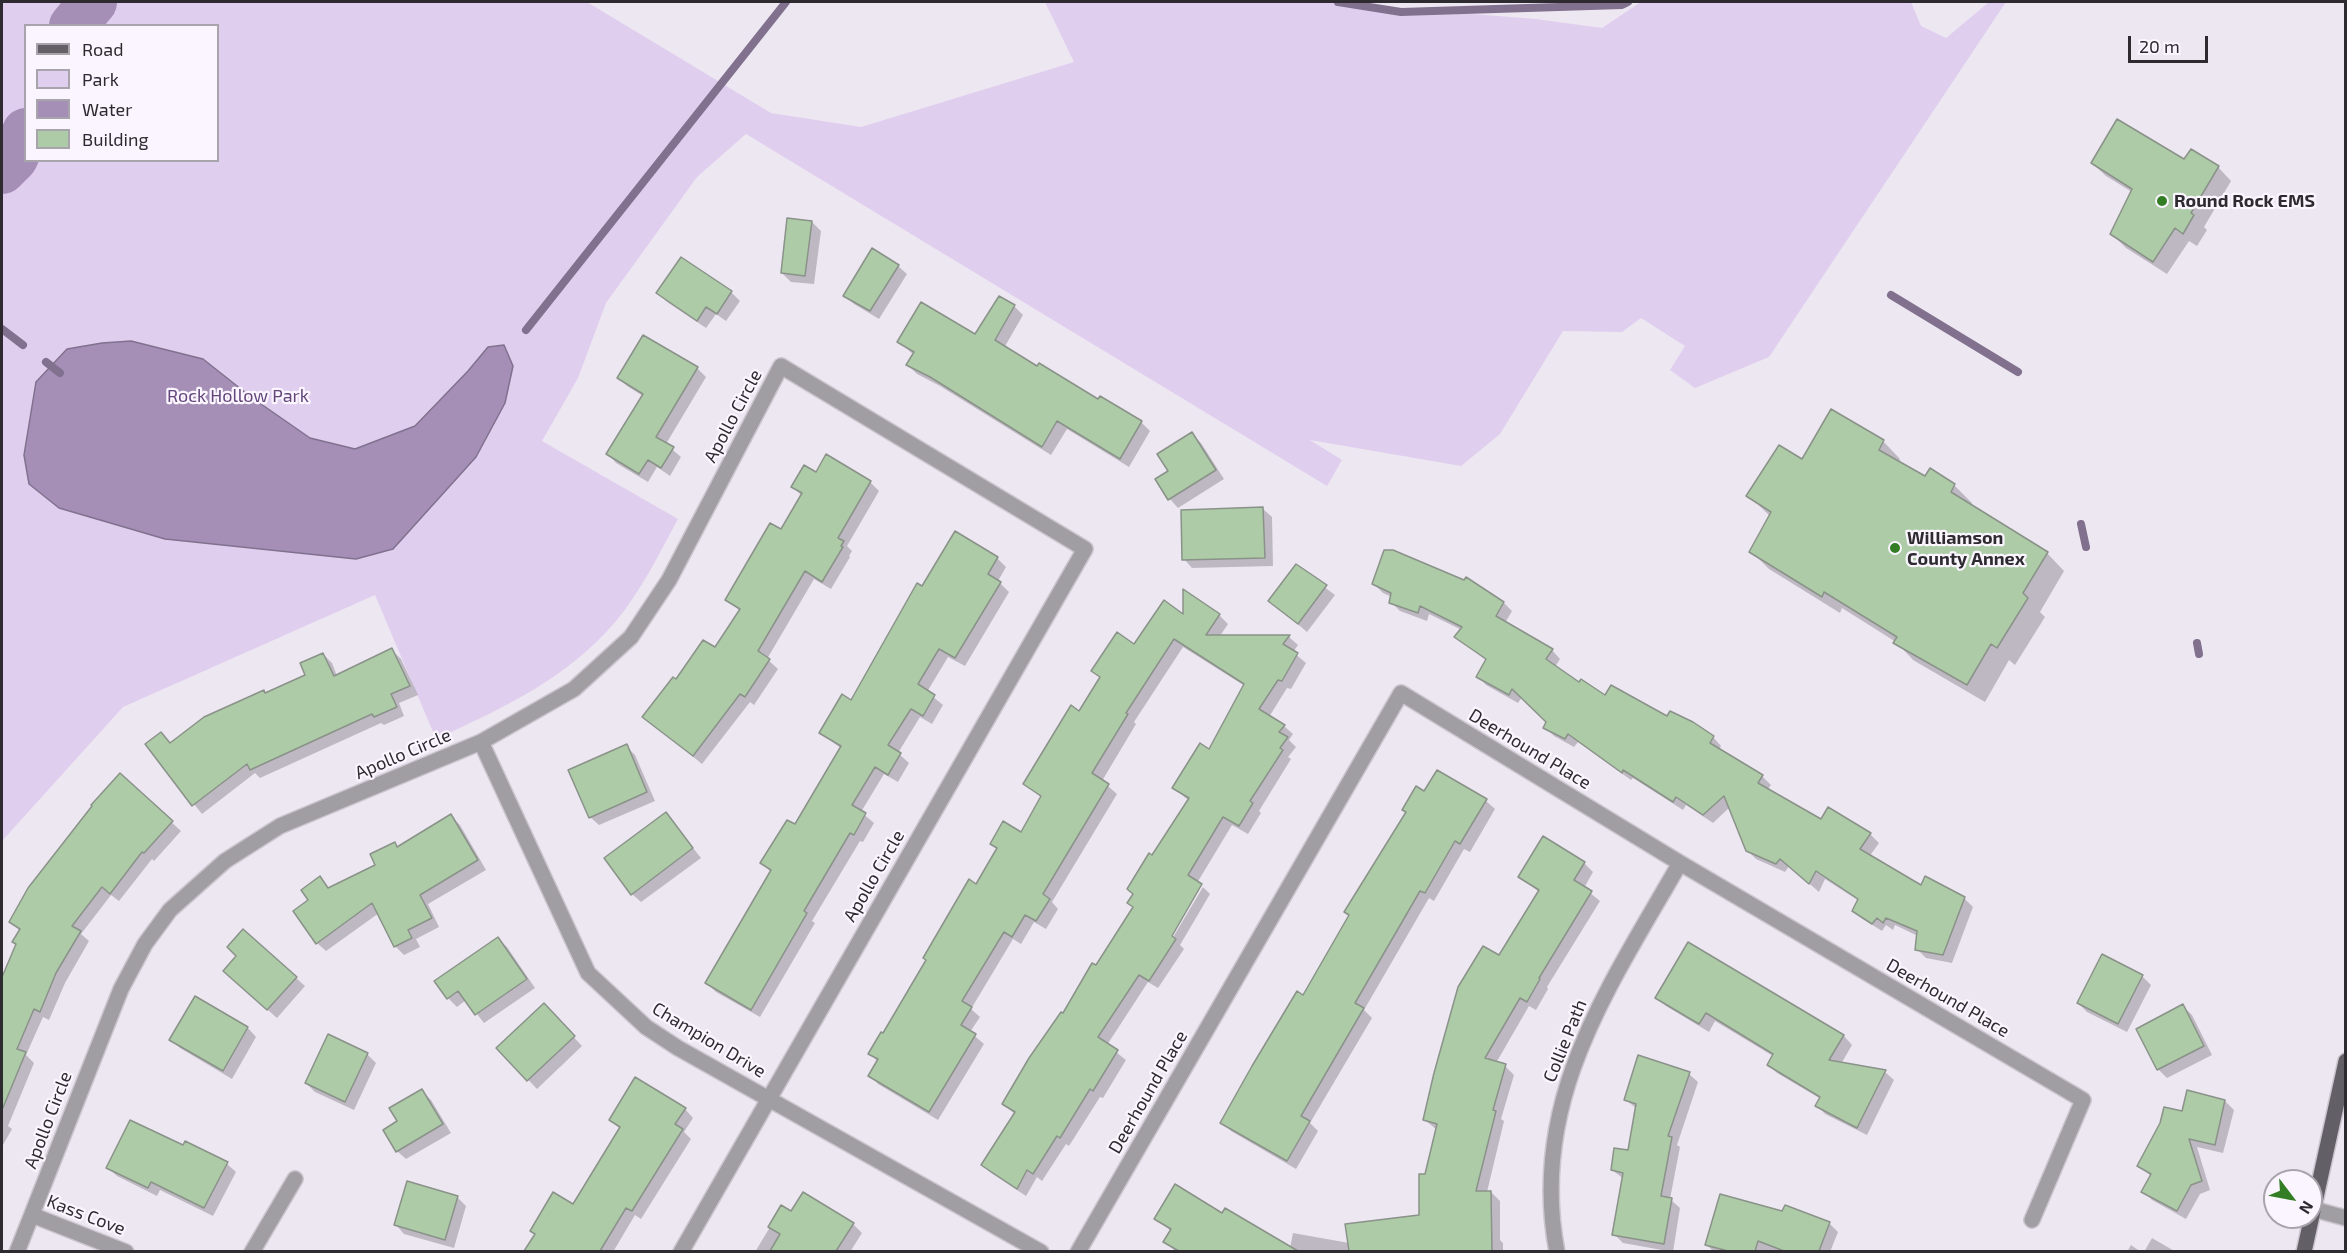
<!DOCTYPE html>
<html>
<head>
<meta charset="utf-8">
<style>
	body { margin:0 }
	#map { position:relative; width:2347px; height:1253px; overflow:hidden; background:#ede7f2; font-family:"Exo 2",sans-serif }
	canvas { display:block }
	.frame { position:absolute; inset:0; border:3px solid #2d2b2f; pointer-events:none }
	.legend { position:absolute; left:24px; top:24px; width:195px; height:138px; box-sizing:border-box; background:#faf5fe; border:2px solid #a8a4ab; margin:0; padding:8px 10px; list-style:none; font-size:18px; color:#2d2b2f }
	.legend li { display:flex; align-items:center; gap:12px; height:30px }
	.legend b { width:30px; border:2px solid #a8a4ab }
	.north { position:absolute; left:2263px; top:1169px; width:60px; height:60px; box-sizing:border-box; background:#faf5fe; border:2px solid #a8a4ab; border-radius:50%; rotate:122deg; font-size:16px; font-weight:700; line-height:24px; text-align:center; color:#2d2b2f }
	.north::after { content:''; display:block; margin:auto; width:21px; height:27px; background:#337d24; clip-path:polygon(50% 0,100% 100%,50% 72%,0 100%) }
	.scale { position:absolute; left:2128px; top:36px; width:80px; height:27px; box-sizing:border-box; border:3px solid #2d2b2f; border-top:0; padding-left:8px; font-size:18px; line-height:21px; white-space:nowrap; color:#2d2b2f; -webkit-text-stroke:4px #faf5fe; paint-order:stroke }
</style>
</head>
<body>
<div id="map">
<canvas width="2347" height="1253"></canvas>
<div class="frame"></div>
<ul class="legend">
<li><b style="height:8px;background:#635f67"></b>Road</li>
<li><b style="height:16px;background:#e0ceef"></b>Park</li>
<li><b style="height:16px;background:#a58fb6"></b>Water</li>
<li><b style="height:16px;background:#accba6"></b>Building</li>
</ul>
<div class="north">N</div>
<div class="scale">20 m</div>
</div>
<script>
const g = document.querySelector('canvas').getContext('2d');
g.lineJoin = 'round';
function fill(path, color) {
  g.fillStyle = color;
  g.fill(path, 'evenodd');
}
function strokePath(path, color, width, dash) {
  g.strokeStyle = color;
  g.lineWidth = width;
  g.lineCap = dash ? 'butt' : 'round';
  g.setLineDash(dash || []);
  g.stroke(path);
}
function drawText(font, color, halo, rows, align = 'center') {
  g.font = font + ' "Exo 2",sans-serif';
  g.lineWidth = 4.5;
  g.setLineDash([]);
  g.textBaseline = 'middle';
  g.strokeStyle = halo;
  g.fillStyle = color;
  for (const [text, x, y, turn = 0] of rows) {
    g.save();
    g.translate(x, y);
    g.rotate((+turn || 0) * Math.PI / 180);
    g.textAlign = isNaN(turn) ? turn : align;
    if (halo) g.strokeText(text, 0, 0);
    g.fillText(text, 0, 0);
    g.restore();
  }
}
const green = new Path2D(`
	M2,2H587L771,113L861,127L1074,62L1045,2H1321L1536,19L1602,28L1641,2H1911L1921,26L1946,38L1989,2H2006L1769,357L1695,388L1670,370L1685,346L1641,318L1622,332L1563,331L1500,434L1461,466L1310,440L1342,460L1327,486L746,134L697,177L606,303L578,378L542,441L678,519C659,554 641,591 616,621C567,679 503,708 436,739L375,595L123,707L2,841ZM26,26H218V160H26Z`);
const water = new Path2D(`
	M131,341L203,359L251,397L310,438L355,449L415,426L468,371L488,347L504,345L513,366L505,403L476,457L393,549L356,559L165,539L59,508L29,484L24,455L36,382L67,349L102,343Z`);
const shadow = new Path2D(`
	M2184,161L2218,167L2231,181L2204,227L2207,230L2197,246L2189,241L2167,274L2126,248L2112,234L2132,192L2106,176L2092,163Z
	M812,222L821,231L814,284L791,282L782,273Z
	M898,266L907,274L879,319L854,304L845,296Z
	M731,292L740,301L726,321L716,314L706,328L667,302L658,293Z
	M1014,306L1023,315L1004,348L1099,401L1141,422L1150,431L1129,467L1067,429L1051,455L940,386L917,374L908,365L914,355L899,342L976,336Z
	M697,368L706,377L666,444L681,457L670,476L657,467L648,482L616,463L608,454L643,396L627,386L619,378Z
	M1192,434L1201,443L1224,479L1178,508L1170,499L1157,480L1170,472Z
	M1883,441L1900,459L1899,462L1926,478L1954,485L1972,503L1970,506L2047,553L2064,571L2040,612L2045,617L2015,665L2009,660L1985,702L1913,660L1896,642L1842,608L1840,613L1769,569L1751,551L1770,516L1748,495L1802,461Z
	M817,474L870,482L879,491L847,546L852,551L849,556L850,557L831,589L814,579L767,659L778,669L754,705L750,702L702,764L644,717L677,681L715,649L740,611L727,600L782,531L802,496L793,487Z
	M1263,509L1272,517L1273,566L1192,568L1184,559Z
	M956,533L997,558L1006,567L998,581L1009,592L965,666L948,657L927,692L943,705L932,724L920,717L898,753L909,763L898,782L884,774L861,812L874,823L863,842L860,841L812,921L815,923L760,1017L716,992L707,983L771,872L762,863L795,826L842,749L820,733L851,702Z
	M1296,566L1335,595L1307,632L1270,601Z
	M1374,584L1504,603L1512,611L1505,623L1552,650L1560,659L1555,667L1579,684L1605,697L1667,718L1713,737L1721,746L1719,750L1762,776L1771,785L1767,790L1821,821L1829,809L1870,834L1879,843L1869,857L1922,887L1964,898L1973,907L1952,963L1926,958L1917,949L1918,936L1895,925L1893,930L1886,925L1882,931L1863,919L1854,910L1859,901L1825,879L1819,892L1789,866L1785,872L1756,859L1747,850L1730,807L1713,823L1686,805L1683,810L1633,778L1631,780L1578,742L1574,747L1554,736L1545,727L1548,722L1522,697L1518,703L1486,685L1478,676L1487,661L1456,637L1462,630L1429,614L1427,621L1400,611L1391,602L1392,597L1383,593Z
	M1184,591L1219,615L1228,624L1220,636L1289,637L1298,645L1293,652L1306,663L1291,689L1287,688L1269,717L1284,726L1293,734L1289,740L1296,747L1288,757L1291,759L1259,811L1261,813L1248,834L1232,825L1197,883L1202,886H1200L1166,942L1169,944L1203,887L1210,894L1180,945L1184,949L1158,988L1148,982L1107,1045L1126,1060L1103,1098L1100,1097L1069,1146L1066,1144L1042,1181L1037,1177L1026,1196L991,1173L982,1165L1015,1114L1003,1104L1134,908L1153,857L1189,801L1174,788L1210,751L1245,686L1183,647L1134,722L1136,724L1102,781L1117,794L1052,902L1058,909L1046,929L1034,922L1021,944L1013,939L971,1009L980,1017L970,1032L984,1044L938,1120L878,1084L870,1075L878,1062L870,1054L977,886L998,849L992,844L1022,834L1042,798L1024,784L1080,713L1101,679L1093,671L1185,617Z
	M392,650L401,659L418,695L399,703L404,716L384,725L381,723L260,778L255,773L202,814L147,745H171L266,694L307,675L323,654L332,663L337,676Z
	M626,746L635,755L655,801L599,825L590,817Z
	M120,775L181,831L154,861L152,859L119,901L111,895L81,934L89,941L65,983L49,1020L43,1017L26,1055L34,1063L8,1126L12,1129L3,1145L2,981L17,945L20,931L11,922Z
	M1425,793L1486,801L1495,809L1470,852L1464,849L1434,901L1429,898L1364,1010L1372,1018L1310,1123L1318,1131L1296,1169L1231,1131L1222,1122L1304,997Z
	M666,814L701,858L641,902L632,894Z
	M451,816L460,825L486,870L428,904L439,927L416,939L420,947L404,955L395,946L379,913L326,951L317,943L310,901L320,878L330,889L377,866L394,844L398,848Z
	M1543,838L1585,864L1593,872L1584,888L1600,901L1547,987L1548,989L1536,1010L1529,1006L1496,1063L1505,1066L1514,1075L1501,1119L1504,1121L1487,1192H1491L1500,1201V1240L1503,1243V1252L1174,1250L1165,1242L1171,1231L1156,1219L1223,1215L1290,1248L1293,1233L1349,1243L1421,1216L1427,1176L1437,1130L1425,1120L1499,957L1539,892L1520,877Z
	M498,939L507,947L535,988L484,1023L466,1000L457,1007L448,998Z
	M1689,944L1844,1036L1852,1045L1841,1064L1885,1072L1894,1080L1867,1135L1825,1114L1817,1105L1821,1099L1777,1073L1768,1064L1773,1056L1715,1021L1709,1032L1666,1006L1657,997Z
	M238,956L296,978L305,986L277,1018L234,980Z
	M2142,976L2151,985L2127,1032L2087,1012L2078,1003Z
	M195,998L248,1028L256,1037L232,1079L180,1048L171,1040Z
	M544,1005L582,1046L537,1089L498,1048Z
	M2183,1006L2192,1015L2212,1055L2167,1078L2158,1069Z
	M367,1054L376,1063L354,1110L315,1092L306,1083Z
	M1689,1074L1698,1082L1677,1145L1680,1147L1670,1199L1680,1208L1673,1252L1623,1243L1614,1234L1624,1179L1612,1170L1629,1152L1637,1109L1625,1099Z
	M422,1091L431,1100L451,1133L406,1159L397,1151L399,1122Z
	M2225,1101L2234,1110L2223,1153L2197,1147L2210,1190L2200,1194L2186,1219L2152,1200L2143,1191L2151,1176L2139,1166L2183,1113Z
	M685,1109L693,1118L684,1132L691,1139L641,1219L635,1215L613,1252H526L536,1235L532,1231L574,1206L620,1129L611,1120Z
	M184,1147L227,1164L236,1172L213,1216L160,1190L157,1196L117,1176L108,1168Z
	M457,1197L466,1206L454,1248L404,1234L396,1225Z
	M782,1207L792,1213L853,1224L862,1233L850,1252H755Z
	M1829,1223L1838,1232L1830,1252H1714L1707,1245Z
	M2152,1238L2176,1252H2144Z
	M2131,1245L2141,1252H2127Z`);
const stream = new Path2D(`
	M1338,2L1401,12L1622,5L1628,2
	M1891,295L2018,372
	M2,329L23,345
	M526,330L786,2
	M46,362L60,373
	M2081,524L2086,547
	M2197,643L2199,654`);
const river = new Path2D(`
	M73,26L93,2
	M2,170L14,158L26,132`);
const building = new Path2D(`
	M2117,119L2184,159L2191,149L2219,166L2191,213L2194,215L2183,234L2175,228L2153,262L2110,234L2132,189L2091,163Z
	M787,218L812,221L805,276L781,273Z
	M872,248L899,265L870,311L843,296Z
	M681,257L732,291L717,314L706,307L697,321L656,293Z
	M999,296L1015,305L995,340L1037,366L1039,363L1098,399L1100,396L1142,421L1120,459L1057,421L1042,447L930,377L906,365L914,352L897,342L921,302L975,334Z
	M643,335L698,367L656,437L674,447L661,468L648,460L639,474L606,454L643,394L617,378Z
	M1831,409L1884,440L1879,450L1925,476L1930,468L1955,484L1951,492L2048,552L2023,593L2028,598L1997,648L1991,644L1967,685L1893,643L1897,637L1824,592L1822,597L1749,552L1771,512L1746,496L1779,445L1802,459Z
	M1192,432L1216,470L1168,500L1155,479L1168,471L1157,454Z
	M826,454L871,481L838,538L844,541L841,546L843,547L822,582L805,571L758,651L770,659L745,697L740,694L693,756L642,717L673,677L676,679L703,640L715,647L740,609L725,600L770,523L781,529L802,493L791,487L804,465L816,472Z
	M1263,507L1265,558L1182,560L1181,510Z
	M955,531L998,557L988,574L1001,582L955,658L939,649L918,684L935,695L923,716L911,709L888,745L901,753L888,775L875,767L852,805L866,813L854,835L850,833L804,911L807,913L751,1010L705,983L771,870L760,863L787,820L795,824L841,746L819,733L842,694L851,700L917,583L922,586Z
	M1384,550H1393L1464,580L1466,577L1504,602L1496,616L1553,649L1546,659L1579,682L1581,679L1605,695L1611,685L1667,716L1670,711L1693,722L1714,736L1710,743L1763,775L1758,783L1821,819L1828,807L1871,833L1860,849L1921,885L1925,876L1965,897L1943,955L1915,950L1917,931L1886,918L1883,923L1877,918L1872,924L1852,911L1858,899L1816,871L1809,884L1780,859L1776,864L1746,851L1724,796L1703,815L1676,797L1673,802L1623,770L1622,773L1568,734L1565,739L1543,728L1546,722L1512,689L1509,695L1476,677L1486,659L1454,637L1462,627L1420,606L1418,613L1389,603L1391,593L1372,584Z
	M1296,564L1327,585L1298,624L1268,601Z
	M1183,589L1220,614L1206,635H1290L1283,644L1298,653L1282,681L1278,680L1259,709L1285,725L1279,732L1288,737L1280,748L1283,750L1250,801L1253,803L1239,826L1223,817L1188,875L1202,884L1172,936L1176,939L1149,981L1139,975L1098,1037L1118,1050L1093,1091L1090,1089L1060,1138L1057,1136L1033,1174L1027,1170L1017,1189L981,1165L1015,1112L1002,1104L1029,1058L1061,1012L1063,1013L1092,963L1096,965L1133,907L1127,903L1133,894L1127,889L1149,853L1152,855L1189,798L1172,788L1200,743L1209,749L1244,684L1174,639L1126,713L1128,714L1092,773L1109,784L1043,894L1050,899L1036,921L1025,915L1012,937L1004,932L962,1001L972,1007L961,1025L976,1034L929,1112L868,1076L878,1059L868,1054L881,1032L883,1033L926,960L923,958L969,879L976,884L997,848L990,844L1003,821L1021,832L1041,796L1023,784L1071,705L1079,711L1100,677L1091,671L1117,632L1134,644L1164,600L1183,614Z
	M392,648L410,686L391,694L397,707L374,717L372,714L250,770L247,764L192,806L145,744L161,732L170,743L204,717L264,690L265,693L305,675L300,663L323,653L334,676Z
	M627,744L647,792L589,818L568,770Z
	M1437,770L1487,799L1460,844L1455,841L1425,893L1420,891L1355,1003L1364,1008L1301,1116L1310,1121L1287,1161L1220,1123L1252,1066L1297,991L1303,995L1349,915L1344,912L1406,812L1402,810L1416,786L1424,791Z
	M120,773L173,821L144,853L142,852L110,894L102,887L72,926L81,931L56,973L40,1012L34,1009L17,1049L26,1052L2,1110V977L16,944L12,942L20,929L9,922L28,888L92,806L91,805Z
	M666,812L693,848L631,895L604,858Z
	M451,814L478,860L420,895L432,918L408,930L412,938L394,947L372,903L316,944L293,911L308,900L301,890L320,876L328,888L375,865L370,854L395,842L397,847Z
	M1543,836L1585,862L1574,880L1592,891L1539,978L1540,979L1527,1002L1520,998L1485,1058L1506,1064L1493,1110L1496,1111L1476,1191H1491L1492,1251H1349L1345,1224L1419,1215V1174H1425L1437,1124L1423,1120L1434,1073L1458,987L1483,946L1499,955L1539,890L1518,877Z
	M243,929L297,977L267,1010L223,971L236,956L227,947Z
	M498,937L527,979L475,1015L458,991L447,999L434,981Z
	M1688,942L1844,1035L1829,1060L1886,1070L1857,1128L1815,1106L1820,1097L1767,1065L1773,1054L1706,1013L1699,1024L1655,998Z
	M2102,954L2143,975L2118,1024L2077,1003Z
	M195,996L248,1027L223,1071L169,1040Z
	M544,1003L575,1036L527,1081L496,1048Z
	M2183,1004L2204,1046L2157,1070L2136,1029Z
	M328,1034L368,1053L345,1102L305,1083Z
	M1638,1055L1690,1072L1668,1136L1672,1137L1661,1196L1672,1198L1664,1244L1612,1235L1623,1173L1611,1170L1614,1148L1628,1150L1636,1104L1624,1100Z
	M635,1077L686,1108L675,1124L683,1129L632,1211L626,1208L600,1251H524L535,1234L530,1231L553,1192L573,1204L620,1127L609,1120Z
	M422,1089L443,1124L396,1152L383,1130L397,1121L389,1108Z
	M2187,1090L2225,1100L2215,1145L2189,1139L2202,1181L2191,1185L2177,1211L2141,1192L2151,1174L2137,1166L2160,1123L2164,1107L2182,1111Z
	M130,1120L183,1145L185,1141L228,1162L204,1208L151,1182L148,1188L106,1168Z
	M407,1181L458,1196L445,1240L394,1225Z
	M1175,1184L1222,1213L1225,1208L1298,1251H1179L1163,1242L1171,1229L1154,1219Z
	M803,1192L854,1223L836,1251H770L780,1234L768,1227L781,1205L791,1211Z
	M1720,1194L1782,1211L1785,1205L1830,1222L1819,1251H1784L1758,1241L1755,1251H1728L1705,1245Z`);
const minor = new Path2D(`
	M481,742L588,973L646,1027L678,1048L1041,1252
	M2313,1209L2346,1218
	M32,1215L126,1252
	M17,1252L121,989L145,944L170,910L225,861L280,826L481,742L574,689L631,637L669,580L781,366L1085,549L681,1252
	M252,1252L295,1179
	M1078,1252L1401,693L1680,863L2083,1100L2032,1220
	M1557,1252C1528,1101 1609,987 1680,863`);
const major = new Path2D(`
	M2304,1252L2346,1061`);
const markers = [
	[2162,201,6,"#337d24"],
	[1895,548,6,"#337d24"]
];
const poiNames = [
	["Round Rock EMS",2174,201],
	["Williamson",1907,538],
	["County Annex",1907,559]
];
const parkNames = [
	["Rock Hollow Park",238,396]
];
const streetNames = [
	["Apollo Circle",733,416,-62],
	["Deerhound Place",1530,749,31],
	["Apollo Circle",403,754,-23],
	["Apollo Circle",874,876,-60],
	["Deerhound Place",1948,998,30],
	["Champion Drive",709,1040,31],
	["Collie Path",1565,1041,-68],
	["Deerhound Place",1148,1092,-60],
	["Apollo Circle",48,1120,-69],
	["Kass Cove",86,1215,21]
];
fill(green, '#e0ceef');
fill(water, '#a58fb6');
strokePath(water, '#81718e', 1.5);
fill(shadow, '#0003');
strokePath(stream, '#81718e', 8);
strokePath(river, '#a58fb6', 48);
fill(building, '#accba6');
strokePath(building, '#8a9289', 1.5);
strokePath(minor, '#cac5cf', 18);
strokePath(major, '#cac5cf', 18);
strokePath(minor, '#a09ea2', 15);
strokePath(major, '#635f67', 15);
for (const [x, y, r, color] of markers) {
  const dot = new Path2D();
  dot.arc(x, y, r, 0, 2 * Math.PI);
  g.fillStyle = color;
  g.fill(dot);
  strokePath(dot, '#faf5fe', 2);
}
drawText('bold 18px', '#2d2b2f', '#faf5fe', poiNames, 'left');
drawText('18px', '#64467b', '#faf5fe', parkNames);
drawText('18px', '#2d2b2f', '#faf5fe', streetNames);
</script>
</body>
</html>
